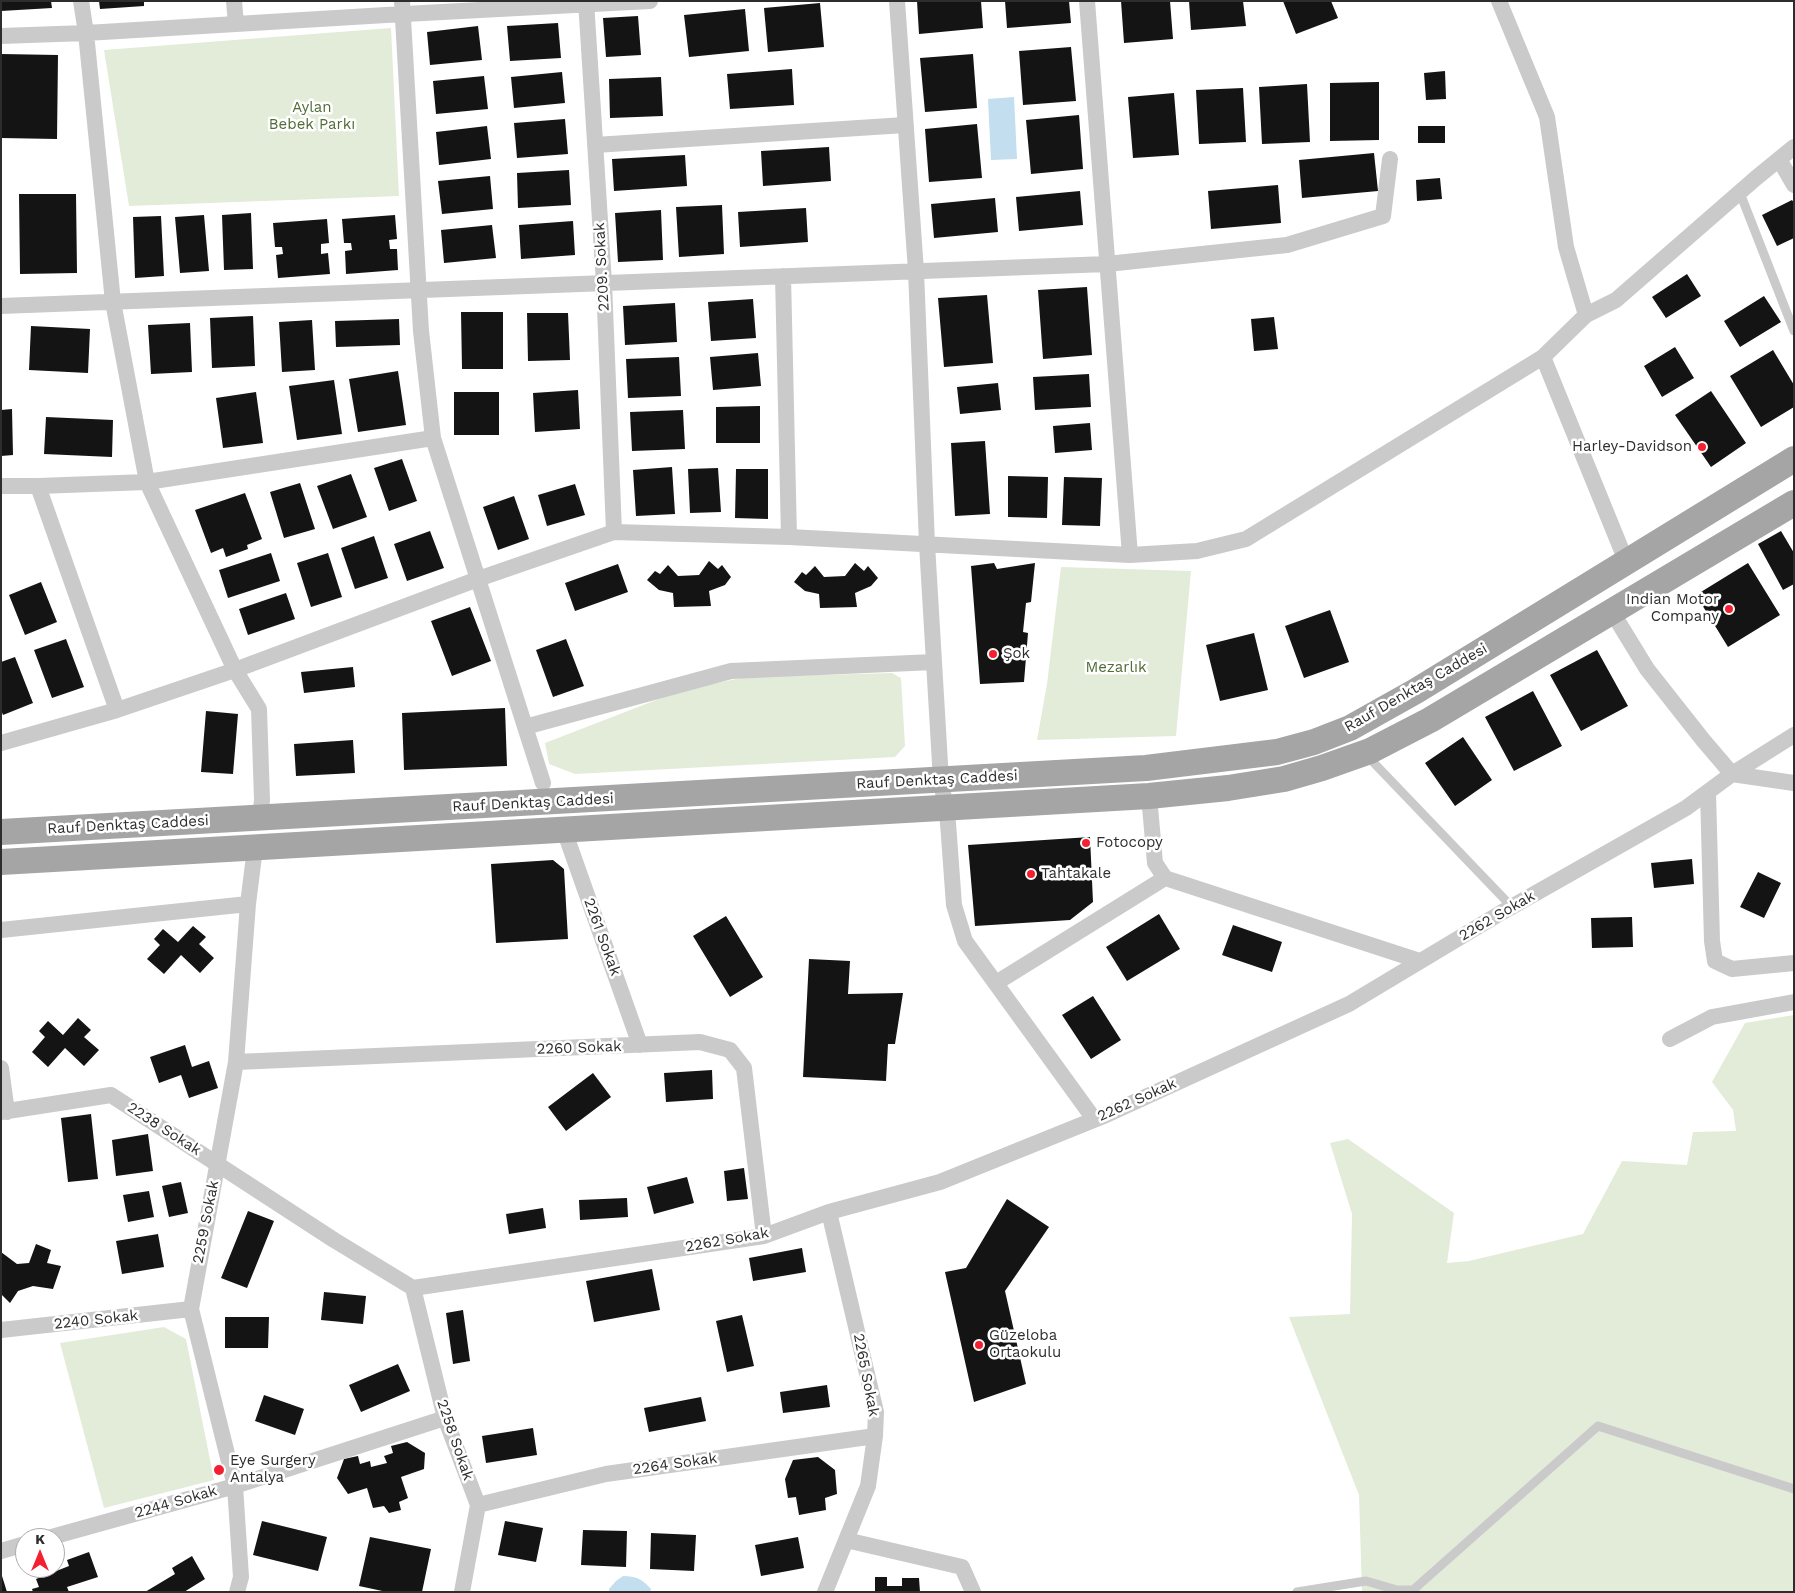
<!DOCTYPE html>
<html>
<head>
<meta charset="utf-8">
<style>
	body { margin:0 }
	#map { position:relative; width:1795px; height:1593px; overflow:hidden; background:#fff; font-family:"Work Sans",sans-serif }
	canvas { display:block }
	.frame { position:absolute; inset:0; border:2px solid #2d2d2d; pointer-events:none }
	.north { position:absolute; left:15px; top:1528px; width:50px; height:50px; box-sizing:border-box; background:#fff; border:1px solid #ababab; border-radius:50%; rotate:0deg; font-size:14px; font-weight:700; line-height:20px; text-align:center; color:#2d2d2d }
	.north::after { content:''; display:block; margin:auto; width:18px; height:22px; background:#f41f30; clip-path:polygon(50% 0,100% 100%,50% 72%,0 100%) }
</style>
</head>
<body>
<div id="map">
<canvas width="1795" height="1593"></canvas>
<div class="frame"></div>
<div class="north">K</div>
</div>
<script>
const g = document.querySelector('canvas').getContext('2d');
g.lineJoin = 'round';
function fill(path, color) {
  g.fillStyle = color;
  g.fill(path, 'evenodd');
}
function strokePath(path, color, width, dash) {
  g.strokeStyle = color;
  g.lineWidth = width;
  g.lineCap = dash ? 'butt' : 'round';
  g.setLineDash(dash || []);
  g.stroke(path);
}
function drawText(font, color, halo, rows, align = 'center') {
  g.font = font + ' "Work Sans",sans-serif';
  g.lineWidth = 5;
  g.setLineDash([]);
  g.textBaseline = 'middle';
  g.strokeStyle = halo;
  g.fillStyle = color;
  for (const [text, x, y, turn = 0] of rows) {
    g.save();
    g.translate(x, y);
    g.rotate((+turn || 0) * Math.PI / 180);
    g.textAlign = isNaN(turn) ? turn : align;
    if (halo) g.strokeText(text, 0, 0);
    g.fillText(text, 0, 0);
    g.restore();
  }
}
const green = new Path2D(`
	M391,28L399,196L129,206L104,50Z
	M1061,567L1191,571L1176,736L1037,740L1047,684Z
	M892,673L901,678L905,746L895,757L575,774L549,764L545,743L682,690L746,677Z
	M1794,1015V1592H1362L1359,1495L1289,1317L1350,1314L1352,1214L1330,1143L1348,1139L1454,1213L1447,1263L1469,1261L1583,1234L1622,1161L1687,1165L1693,1132L1736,1131L1733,1110L1712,1082L1745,1023Z
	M164,1327L186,1339L214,1480L104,1508L60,1343Z`);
const water = new Path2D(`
	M1014,97L1017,159L991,160L988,99Z
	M623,1576C636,1576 642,1579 651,1589L650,1592H609V1589L616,1581Z`);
const building = new Path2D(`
	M1,1H51L52,8L1,11Z
	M99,1H144V6L100,9Z
	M917,1H981L983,28L919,34Z
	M1005,1H1069L1071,23L1007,28Z
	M1121,1H1170L1173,39L1124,43Z
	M1189,1H1243L1246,26L1191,30Z
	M1283,1H1331L1338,18L1296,34Z
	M820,3L824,47L768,52L764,8Z
	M745,9L749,51L689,57L684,15Z
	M638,16L641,55L606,57L603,18Z
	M558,23L561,58L510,61L507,26Z
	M478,26L482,60L430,65L427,32Z
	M1071,47L1076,101L1023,105L1019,51Z
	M1,54L58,55L57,139L1,138Z
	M973,54L977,108L925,112L920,58Z
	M792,69L794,105L730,109L727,74Z
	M1445,71L1446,99L1426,100L1424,73Z
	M562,72L565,103L514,108L511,77Z
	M484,76L488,109L436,114L433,81Z
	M661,77L663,116L610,118L609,79Z
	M1379,82V140L1330,141V83Z
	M1307,84L1310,142L1262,144L1259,87Z
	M1243,88L1246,142L1199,144L1196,90Z
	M1174,93L1179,155L1133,158L1128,97Z
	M1079,115L1083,169L1031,174L1026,120Z
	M565,119L568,154L517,158L514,123Z
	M977,124L982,178L929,182L925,129Z
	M487,126L491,159L439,165L436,132Z
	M1418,126H1445V143H1418Z
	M829,147L831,181L763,186L761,151Z
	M1374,153L1378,191L1302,198L1299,160Z
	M685,155L687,186L614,191L612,159Z
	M569,170L571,205L518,208L517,173Z
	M490,176L493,209L442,214L438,181Z
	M1440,178L1442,199L1417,201L1416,180Z
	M1278,185L1281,223L1211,229L1208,191Z
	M1080,191L1083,225L1019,231L1016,197Z
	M19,194H76L77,273L20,274Z
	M995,198L998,232L934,238L931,204Z
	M1792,200L1794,203V238L1777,246L1762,215Z
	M722,205L724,254L679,257L676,207Z
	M806,208L808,242L740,247L738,212Z
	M661,210L663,260L618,262L615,213Z
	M251,213L253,269L224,270L222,215Z
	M204,215L209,271L180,273L175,217Z
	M395,215L397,239L389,240L390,249H397L398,270L346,274L345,251L352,250L351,243H344L342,219Z
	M161,216L164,276L135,278L133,217Z
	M327,219L329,243L321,244V254L328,253L330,274L278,278L276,255L283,254L282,247H275L273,223Z
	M573,221L575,255L521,259L519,225Z
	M492,225L496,258L444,263L441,230Z
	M1687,274L1701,296L1666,318L1652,297Z
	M1087,287L1092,355L1043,359L1038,290Z
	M987,295L993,363L944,367L938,298Z
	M1764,296L1781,322L1740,347L1724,321Z
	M753,299L756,338L711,341L708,302Z
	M675,303L677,342L625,345L623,306Z
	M461,312H503V369H462Z
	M527,313H568L570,360L528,361Z
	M253,316L255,366L212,368L210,318Z
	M1274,317L1278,349L1254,351L1251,319Z
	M399,319L400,345L336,347L335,321Z
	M312,320L315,370L282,372L279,322Z
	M190,323L192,372L151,374L148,325Z
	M31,326L90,329L88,373L29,370Z
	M1675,347L1694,378L1662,397L1644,366Z
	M1773,350L1794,385V407L1761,427L1730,376Z
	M758,353L761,386L713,390L710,357Z
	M679,357L681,396L628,398L626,359Z
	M398,371L406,425L358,432L349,379Z
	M1089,374L1091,407L1035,410L1033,377Z
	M334,380L342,434L297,440L289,386Z
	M998,383L1001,410L960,414L957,387Z
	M578,390L580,429L535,432L533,393Z
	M1711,391L1746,443L1711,467L1675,415Z
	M256,392L263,443L223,448L216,398Z
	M454,392H499V435H454Z
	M760,406V443H716V407Z
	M12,409L13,455L1,456V410Z
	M683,410L685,449L632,451L630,412Z
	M46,417L113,420L112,457L44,454Z
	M1090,423L1092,450L1055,453L1053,426Z
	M985,441L990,514L955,516L951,443Z
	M402,459L417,501L389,511L374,468Z
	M672,467L675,514L636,516L633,470Z
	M718,468L721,512L690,513L688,469Z
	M736,469H768V519L735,518Z
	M351,474L367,517L333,529L317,486Z
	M1008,476L1048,477L1047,518L1008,517Z
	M1064,477L1102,478L1100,526L1062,525Z
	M300,483L315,529L284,538L270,492Z
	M575,484L585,515L547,526L538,495Z
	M245,493L262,539L247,545L248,549L226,557L223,548L211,553L195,510Z
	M514,496L529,539L498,550L483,507Z
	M430,531L444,568L407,581L394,544Z
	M1781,531L1794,553V584L1783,590L1758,544Z
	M374,536L388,578L355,589L341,548Z
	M271,553L280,581L228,598L219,570Z
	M328,553L342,597L311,607L297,563Z
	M709,561L718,569L722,565L731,577L725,585L709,591L711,606L674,607L673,593L659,590L647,580L655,571L660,574L668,565L678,576L699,575Z
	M855,563L864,571L868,566L878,578L871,586L855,593L857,607L820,608L819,594L805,591L794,582L802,572L806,575L815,566L824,577L845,576Z
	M994,563L997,569L1035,563L1031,602L1026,603L1023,632L1028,633L1024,682L980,684L971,566Z
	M1748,563L1780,615L1728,647L1696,595Z
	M618,564L628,592L575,611L565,583Z
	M41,582L57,622L25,635L9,595Z
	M286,593L295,619L248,635L239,609Z
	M470,607L491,661L452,676L431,621Z
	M1330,610L1349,662L1304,678L1285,626Z
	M1254,633L1268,690L1220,701L1206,645Z
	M66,639L84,687L52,698L34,650Z
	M566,639L584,686L553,697L536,650Z
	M1597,650L1628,706L1581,731L1550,675Z
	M15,657L33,703L3,715L1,710V662Z
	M353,667L355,687L304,693L301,672Z
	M1533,691L1562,746L1514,771L1485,717Z
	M505,708L507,766L404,770L402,713Z
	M206,711L238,714L233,774L201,772Z
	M1463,737L1492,780L1455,806L1425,763Z
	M353,740L355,773L296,776L294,744Z
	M1090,837L1093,902L1070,920L975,926L968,845Z
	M1692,859L1694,884L1654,888L1651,863Z
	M553,860L564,869L568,939L496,943L491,864Z
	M1758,872L1781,883L1764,918L1740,907Z
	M1159,914L1180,949L1127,981L1106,947Z
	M726,916L763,977L730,997L693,936Z
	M1632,917L1633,947L1592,948L1591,918Z
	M1233,925L1282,942L1272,972L1222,955Z
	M193,926L206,937L199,944L214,958L200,973L181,955L164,974L147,959L160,945L154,939L163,929L178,942Z
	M809,959L850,961L848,994L903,993L895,1044H888L886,1081L803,1077Z
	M1093,996L1121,1040L1091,1059L1062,1015Z
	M78,1018L91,1030L84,1037L99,1050L84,1066L65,1048L48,1067L32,1052L45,1037L39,1031L48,1021L63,1035Z
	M185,1045L192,1067L209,1061L218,1088L189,1098L181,1075L159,1083L150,1057Z
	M712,1070L713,1099L666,1102L664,1073Z
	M593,1073L611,1097L566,1131L548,1107Z
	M91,1114L98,1179L68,1182L61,1118Z
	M148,1134L153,1171L116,1176L112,1140Z
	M744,1168L748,1199L727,1201L724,1171Z
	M687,1177L694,1203L654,1214L647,1187Z
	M181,1182L188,1213L169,1217L162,1186Z
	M149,1191L154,1217L128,1222L123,1195Z
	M627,1198L628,1217L580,1220L579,1200Z
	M1007,1199L1049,1227L1005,1291L1026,1384L974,1402L945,1272L966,1268Z
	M543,1208L546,1228L509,1234L506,1214Z
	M248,1211L274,1221L247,1288L221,1278Z
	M158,1234L164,1267L122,1274L116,1241Z
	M36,1244L51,1250L47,1263L61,1266L53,1289L33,1286L18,1291L10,1303L1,1294V1252L17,1264L29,1263Z
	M802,1248L806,1272L753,1281L749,1258Z
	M652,1269L660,1310L594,1322L586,1281Z
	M324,1292L366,1296L363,1324L321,1320Z
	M463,1310L470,1361L453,1364L446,1313Z
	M742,1315L754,1366L727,1372L716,1321Z
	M225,1317H269L268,1348H225Z
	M398,1364L410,1391L361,1412L349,1385Z
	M827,1385L830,1407L783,1413L780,1392Z
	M264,1395L304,1409L295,1435L255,1421Z
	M701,1397L706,1421L649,1432L644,1408Z
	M533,1428L537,1455L486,1463L482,1436Z
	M407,1442L425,1453L424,1469L401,1477L408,1498L399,1502L401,1510L389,1513L384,1506L373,1508L367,1488L348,1494L337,1478L344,1459L358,1456L360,1464L370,1461L371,1467L387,1463L384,1456L393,1453L391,1446Z
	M818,1457L835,1470L837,1494L825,1498L826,1510L799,1515L796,1497L788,1498L785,1479L793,1460Z
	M262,1521L327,1537L318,1571L253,1555Z
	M505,1521L543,1528L536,1562L498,1555Z
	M583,1530L627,1531L626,1567L581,1565Z
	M651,1533L696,1535L694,1571L650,1569Z
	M370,1537L431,1549L422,1592H387L359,1586Z
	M798,1537L804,1568L761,1576L755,1545Z
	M89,1552L98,1577L67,1587L69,1592H33L32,1589L39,1587L36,1579L69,1566L67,1560Z
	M192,1556L205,1579L184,1592H145L175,1574L172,1568Z
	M2,1576L7,1592H1Z
	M875,1577H887V1586H902V1578H919L920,1592H875Z`);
const lane = new Path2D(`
	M1740,193L1794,331
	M1374,763L1512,907
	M1413,1590L1598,1426L1794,1489
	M1297,1592L1366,1581L1397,1590H1413L1412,1592`);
const street = new Path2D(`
	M81,1L86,33L113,302L147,482L235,670L259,709L262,800L260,818
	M234,1L236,24
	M402,1L421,331L433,438L543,783
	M586,1L604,283L614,532
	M897,1L916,271L927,544L941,780L948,823L954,905L965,941L1094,1119
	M1087,1L1130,555
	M1499,1L1547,117L1566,247L1586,315
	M1,36L86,33L386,15L650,1
	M595,145L905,125
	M1779,159L1794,185
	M783,276L789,537
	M1,306L1107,264L1287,245L1383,216L1390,159
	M1543,357L1626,561
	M1,486H38L147,482L433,438
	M38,486L117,710
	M1619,609L1617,620L1647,669L1703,740L1732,774L1794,783
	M525,727L731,671L934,662
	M1,743L117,710L235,670L478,579L614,532L789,537L1130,555L1197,551L1246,539L1543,357L1586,315L1616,300L1756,178L1794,147
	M1708,792L1712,941L1715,961L1732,969L1794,963
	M1149,796L1155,863L1165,878L1420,961
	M564,830L640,1045
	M1,930L248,904
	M996,983L1165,878
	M1670,1039L1712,1017L1794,1002
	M236,1062L700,1042L730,1050L744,1068L764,1236
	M1,1068L7,1112
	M1,1112L111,1095L334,1240L413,1288
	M413,1288L764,1236L829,1212L940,1182L1106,1115L1349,1004L1499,914L1686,808L1732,774L1794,735
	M413,1288L445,1418L478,1505L462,1592
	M1,1330L191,1309
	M478,1505L606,1474L875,1436
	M48,1538L235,1486L445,1418
	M846,1540L962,1567L973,1592
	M1,1551L25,1544
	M237,1592L241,1577L235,1486L191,1309L236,1062L248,904L255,848
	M825,1592L868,1486L875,1436L876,1412L829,1212`);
const primary = new Path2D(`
	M1,832L1146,768L1277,752L1314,742L1350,728L1416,691L1794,459
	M1,862L1149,796L1228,788L1284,779L1322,768L1370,751L1430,720L1794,503`);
const markers = [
	[1702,447,5,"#f41f30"],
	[1729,609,5,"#f41f30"],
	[993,654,5,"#f41f30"],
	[1086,843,5,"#f41f30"],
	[1031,874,5,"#f41f30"],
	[979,1345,5,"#f41f30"],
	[219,1470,6,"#f41f30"]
];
const parkNames = [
	["Aylan",312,108],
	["Bebek Parkı",312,125],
	["Mezarlık",1116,668]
];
const streetNames = [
	["2209. Sokak",602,267,-93],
	["Rauf Denktaş Caddesi",1416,688,-30],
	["Rauf Denktaş Caddesi",937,780,-3],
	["Rauf Denktaş Caddesi",533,803,-3],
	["Rauf Denktaş Caddesi",128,825,-3],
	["2262 Sokak",1497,916,-30],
	["2261 Sokak",602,937,70],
	["2260 Sokak",579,1048,-2],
	["2262 Sokak",1137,1100,-24],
	["2238 Sokak",164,1129,33],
	["2259 Sokak",206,1222,-79],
	["2262 Sokak",727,1240,-10],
	["2240 Sokak",96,1320,-6],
	["2265 Sokak",866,1375,79],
	["2258 Sokak",455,1440,71],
	["2264 Sokak",675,1464,-8],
	["2244 Sokak",176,1502,-16]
];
const poiNames = [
	["Harley-Davidson",1692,447,"right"],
	["Indian Motor",1719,600,"right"],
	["Company",1719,617,"right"],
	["Şok",1003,654],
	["Fotocopy",1096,843],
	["Tahtakale",1041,874],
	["Güzeloba",989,1336],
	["Ortaokulu",989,1353],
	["Eye Surgery",230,1461],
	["Antalya",230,1478]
];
fill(green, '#e3ecd9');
fill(water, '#c3deee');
fill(building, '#141414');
strokePath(lane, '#cacaca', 9);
strokePath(street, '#cacaca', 16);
strokePath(primary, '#a5a5a5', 26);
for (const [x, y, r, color] of markers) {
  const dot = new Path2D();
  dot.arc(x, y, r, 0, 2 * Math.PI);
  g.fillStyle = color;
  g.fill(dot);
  strokePath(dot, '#fff', 2);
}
drawText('15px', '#506c37', '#fff', parkNames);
drawText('15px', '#2d2d2d', '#fff', streetNames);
drawText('15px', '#2d2d2d', '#fff', poiNames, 'left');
</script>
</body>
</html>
